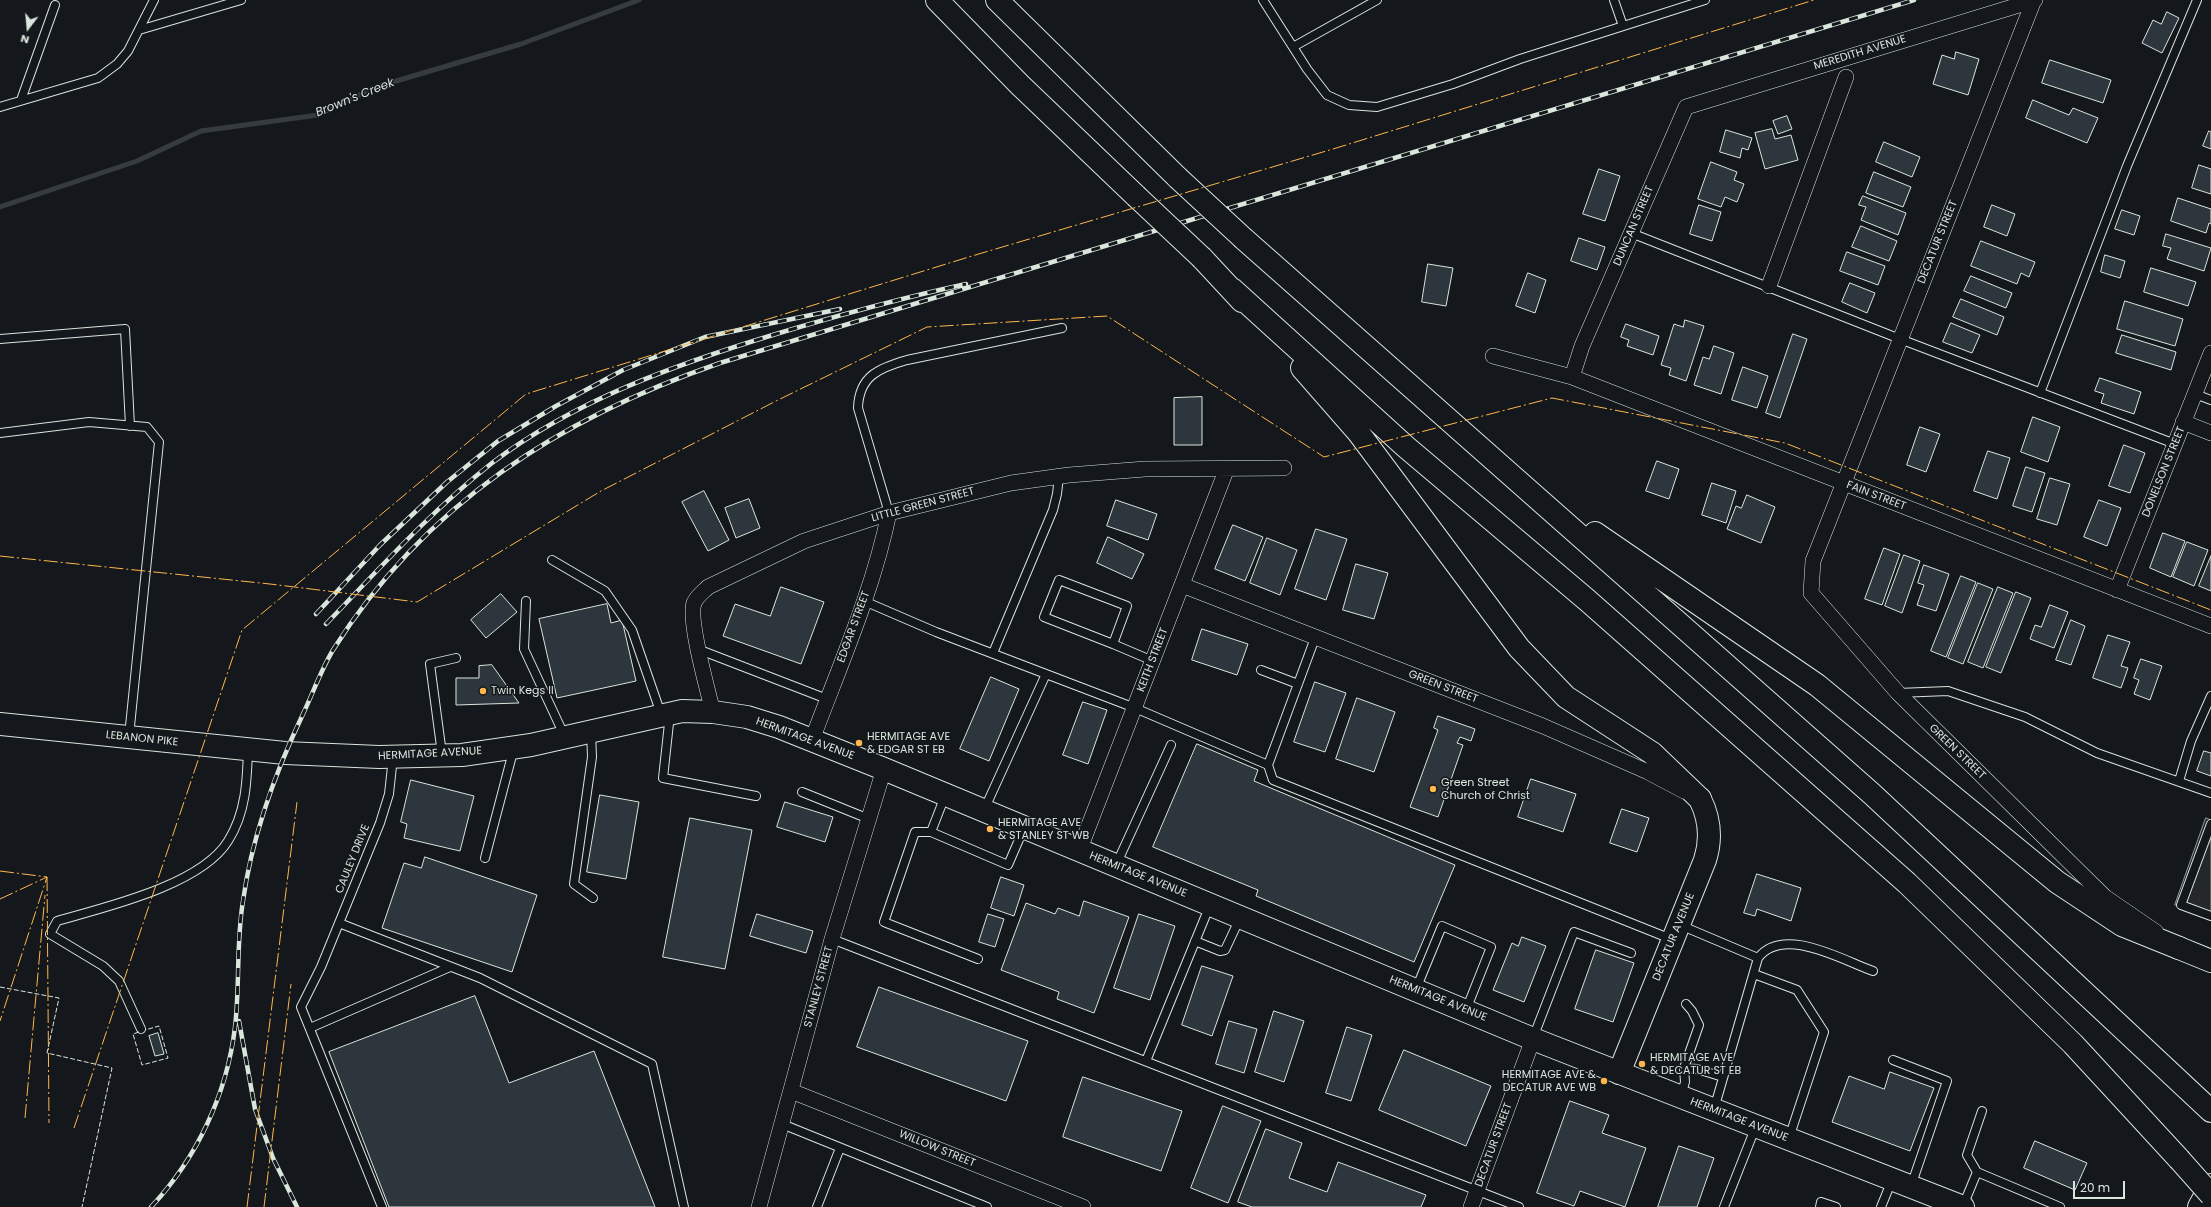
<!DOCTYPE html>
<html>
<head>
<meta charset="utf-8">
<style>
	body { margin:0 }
	#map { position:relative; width:2211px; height:1207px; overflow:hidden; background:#14181c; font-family:Poppins,sans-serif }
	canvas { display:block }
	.north { position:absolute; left:8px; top:8px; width:40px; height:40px; -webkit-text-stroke:3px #14181c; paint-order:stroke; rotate:196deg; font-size:11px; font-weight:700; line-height:16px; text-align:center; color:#d8e6dc }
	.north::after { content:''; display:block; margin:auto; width:14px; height:18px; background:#d8e6dc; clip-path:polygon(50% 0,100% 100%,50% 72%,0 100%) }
	.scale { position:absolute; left:2073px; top:1181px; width:52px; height:18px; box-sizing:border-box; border:2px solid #d8e6dc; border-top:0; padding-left:5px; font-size:12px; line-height:14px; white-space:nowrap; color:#d8e6dc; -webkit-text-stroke:3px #14181c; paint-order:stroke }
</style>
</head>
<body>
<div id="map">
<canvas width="2211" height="1207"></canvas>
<div class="north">N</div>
<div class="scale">20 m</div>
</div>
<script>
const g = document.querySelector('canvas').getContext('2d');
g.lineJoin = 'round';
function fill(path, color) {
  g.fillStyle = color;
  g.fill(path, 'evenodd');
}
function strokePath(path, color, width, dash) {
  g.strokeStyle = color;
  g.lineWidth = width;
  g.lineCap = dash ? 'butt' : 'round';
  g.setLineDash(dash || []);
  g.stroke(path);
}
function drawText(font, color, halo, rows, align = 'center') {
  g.font = font + ' Poppins,sans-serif';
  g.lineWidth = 3;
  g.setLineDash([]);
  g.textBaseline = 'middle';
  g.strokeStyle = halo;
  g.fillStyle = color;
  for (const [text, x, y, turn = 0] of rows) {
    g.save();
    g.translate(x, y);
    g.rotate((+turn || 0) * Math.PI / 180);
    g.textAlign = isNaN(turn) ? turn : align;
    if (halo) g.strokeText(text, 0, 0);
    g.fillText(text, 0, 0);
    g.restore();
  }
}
const parking = new Path2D(`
	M2206,818L2211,820V918L2175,905Z`);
const stream = new Path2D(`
	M0,207L137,161L201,131L318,115L376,87L521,44L639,0`);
const building = new Path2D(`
	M2167,12L2179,18L2162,53L2142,43L2153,20L2161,24Z
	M1956,52L1979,59L1968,95L1933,84L1942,55L1954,59Z
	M2050,60L2111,80L2103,103L2042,83Z
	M2033,100L2069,115L2073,108L2098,118L2087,143L2026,118Z
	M1787,116L1792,129L1778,134L1773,121Z
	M1772,129L1775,139L1791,135L1798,160L1765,169L1755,133Z
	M1726,130L1752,138L1748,150L1742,148L1740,158L1720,152Z
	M2209,131L2211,132V149L2203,146Z
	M1884,142L1920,157L1912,177L1876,162Z
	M1711,162L1737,172L1734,180L1744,184L1737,202L1725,197L1721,207L1698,199Z
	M2199,165L2211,169V194L2192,188Z
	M1599,169L1620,176L1605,221L1583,214Z
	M1874,172L1911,187L1903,207L1866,193Z
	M1863,196L1906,213L1898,235L1861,220L1866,207L1859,205Z
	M2178,198L2211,209V224L2209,223L2206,233L2171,221Z
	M1699,205L1721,212L1712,241L1690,234Z
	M1992,205L2015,214L2007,236L1984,227Z
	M2122,210L2140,216L2134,235L2115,229Z
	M1861,226L1897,241L1889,261L1852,247Z
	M2166,234L2211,248L2204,271L2167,259L2171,248L2163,246Z
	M1579,238L1605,247L1597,270L1571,261Z
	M1981,241L2035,262L2029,277L2021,273L2017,284L1971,266Z
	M1847,252L1885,266L1878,285L1840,271Z
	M2105,255L2125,261L2120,278L2101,272Z
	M1428,264L1453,268L1446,306L1422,302Z
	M2151,268L2196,282L2188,306L2144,292Z
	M1528,273L1546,280L1535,313L1516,306Z
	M1971,276L2012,293L2006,308L1964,291Z
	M1850,283L1875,293L1867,313L1842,302Z
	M1961,299L2004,317L1997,335L1953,317Z
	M2125,301L2183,319L2175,346L2117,329Z
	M1685,320L1704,326L1686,381L1669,375L1671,368L1661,365L1674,324L1683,327Z
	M1951,323L1980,335L1972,353L1943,342Z
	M1626,324L1659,336L1653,355L1627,346L1629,340L1621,337Z
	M1793,334L1807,339L1780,418L1766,413Z
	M2122,335L2176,352L2171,370L2116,353Z
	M1714,346L1734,353L1721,394L1694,385L1703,357L1709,359Z
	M1743,367L1768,376L1757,408L1732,400Z
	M2100,378L2141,392L2134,414L2101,403L2104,394L2095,391Z
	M1202,397V445H1174V398Z
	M2033,417L2060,427L2048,462L2021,452Z
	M1920,427L1940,434L1926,472L1907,465Z
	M2124,445L2145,453L2130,493L2109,486Z
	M1988,451L2010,458L1997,499L1974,491Z
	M1657,461L1679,469L1669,499L1646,491Z
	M2026,467L2045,473L2032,512L2013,506Z
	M2050,478L2070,484L2057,525L2037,519Z
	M1712,483L1736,491L1726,523L1702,515Z
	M704,491L729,540L708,551L682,502Z
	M1747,495L1775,507L1761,543L1727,529L1736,506L1741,508Z
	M749,499L760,528L736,538L725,508Z
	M1116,500L1157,514L1148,540L1107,526Z
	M2099,500L2121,508L2107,546L2084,537Z
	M1233,525L1263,537L1245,581L1215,569Z
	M1316,529L1347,539L1326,600L1295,589Z
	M2163,533L2185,541L2171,577L2150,568Z
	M1108,537L1144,554L1132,579L1097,563Z
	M1267,538L1297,550L1280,595L1250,583Z
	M2187,542L2208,550L2194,586L2173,577Z
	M1884,548L1900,554L1882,605L1865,599Z
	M1904,555L1920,561L1902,613L1885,606Z
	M2211,556V591L2199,586Z
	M1356,564L1388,573L1374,619L1343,610Z
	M1924,565L1949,574L1936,611L1917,605L1924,585L1918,583Z
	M1961,576L1976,582L1946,657L1931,651Z
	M1978,583L1993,589L1963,664L1948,658Z
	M781,587L824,602L801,664L723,636L735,604L770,616Z
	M1998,587L2013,593L1983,668L1968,662Z
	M2016,592L2031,598L2001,673L1986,667Z
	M501,594L517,612L486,638L471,620Z
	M607,604L611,623L622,620L636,681L557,698L539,619Z
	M2050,605L2068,612L2054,648L2030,639L2035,625L2041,627Z
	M2071,620L2085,626L2071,665L2056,660Z
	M1202,629L1248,644L1237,675L1192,660Z
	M2108,635L2130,642L2121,666L2128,668L2121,688L2093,678Z
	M2141,659L2162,666L2150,700L2134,694L2139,680L2134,678Z
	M492,665L519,703L456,705V678H479V666Z
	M991,677L1019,689L989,761L960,749Z
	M1315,682L1346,693L1325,752L1294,742Z
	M1357,698L1395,712L1374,772L1336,759Z
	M1083,702L1107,710L1088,764L1063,755Z
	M1438,716L1475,729L1471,741L1460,737L1457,743L1463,745L1438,817L1410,807L1438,730L1434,728Z
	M1197,744L1258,770L1254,781L1455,865L1414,962L1256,896L1258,890L1153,847Z
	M2204,751L2211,753V776L2197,771Z
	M1531,779L1576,794L1563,832L1518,817Z
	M411,780L474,796L460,851L404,838L407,824L401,822Z
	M600,795L639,802L626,879L587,872Z
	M785,802L833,817L825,842L777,827Z
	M1622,809L1649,818L1637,852L1610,843Z
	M690,818L752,830L725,969L663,957Z
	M425,857L537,895L512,972L382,928L404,863L421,868Z
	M1757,874L1801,888L1791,921L1757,909L1755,916L1744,913Z
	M1001,877L1024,885L1014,916L991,908Z
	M1084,901L1129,917L1094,1013L1057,999L1059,992L1001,970L1026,903L1055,914L1058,908L1079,916Z
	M757,914L813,931L806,953L750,936Z
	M988,914L1004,919L995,947L979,942Z
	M1139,914L1175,926L1150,1000L1114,988Z
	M1522,937L1546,946L1524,1002L1493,990L1512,943L1518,946Z
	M1596,950L1634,963L1613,1022L1575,1009Z
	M1202,966L1233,976L1212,1036L1182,1025Z
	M879,987L1028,1041L1006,1101L857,1047Z
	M475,996L509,1083L594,1051L655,1207H389L329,1052Z
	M1274,1011L1304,1021L1284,1082L1255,1072Z
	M1229,1021L1257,1029L1244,1073L1216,1064Z
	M1347,1027L1372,1035L1351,1101L1326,1093Z
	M158,1033L164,1054L155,1056L149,1036Z
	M1404,1050L1491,1086L1466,1146L1379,1110Z
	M1890,1072L1934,1088L1910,1151L1832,1122L1849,1076L1884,1089Z
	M1083,1077L1182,1111L1161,1171L1063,1137Z
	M1570,1101L1609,1115L1602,1133L1646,1148L1625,1207L1580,1191L1574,1206L1537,1193Z
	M1223,1106L1261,1121L1228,1203L1191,1188Z
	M1266,1129L1302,1143L1289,1178L1327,1192L1338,1162L1426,1195L1421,1207H1252L1238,1202Z
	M2035,1141L2087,1163L2075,1190L2024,1168Z
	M1679,1146L1714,1158L1697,1207H1658Z`);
const lane = new Path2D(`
	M1263,0L1307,69L1327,95L1349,105L1377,107L1453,84L1520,59L1705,0
	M1614,0L1623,26
	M139,30L241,0
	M1293,47L1377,0
	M21,100L55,5
	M0,107L98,78L117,64L128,51L154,0
	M1631,233L1900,339L2175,444
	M0,339L125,329L130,426
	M2040,393L2127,166L2197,0
	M2195,394L2211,400
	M0,433L89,422L147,427L159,442L129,736
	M889,513L858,408C859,376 879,368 907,360L1062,328
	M552,560L605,591L632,630L661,714
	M526,601L524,649L565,737
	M864,601L936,632L1135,708L1268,765L1273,780L1671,939
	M1113,644L1044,617L1059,580L1127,606L1113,644L1153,661
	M700,650L827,699
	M993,653L1053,510L1057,494L1059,476
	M1261,670L1298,684
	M1898,693L1948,691L2025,717L2097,753L2211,793
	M670,714L663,778L756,796
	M591,732L592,757L574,884L593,898
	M442,754L430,664L456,658
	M1268,765L1315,638
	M2179,781L2191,741L2211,696
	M802,792L869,819
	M945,796L931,832L1008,865L1024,828
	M984,810L1046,674
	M2211,824L2181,905L2211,916
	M931,832H915L884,922L978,959
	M485,858L514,748
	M1116,865L1171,745
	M339,923L480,978L652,1064L684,1207
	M1680,925L1758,958
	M832,939L1519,1207
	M1195,941L1220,951L1225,950L1240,918
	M1754,974L1797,990L1824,1032L1789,1138
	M1416,989L1442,926L1491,947L1466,1010
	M310,1028L450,967
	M141,1029L119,981L103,966L50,934L57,921C106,907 201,885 228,841C246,813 247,781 248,750
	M1533,1038L1574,932L1631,953
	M1893,1060L1947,1081L1911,1186
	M1146,1061L1210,905
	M1684,1068L1697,1069L1723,1077
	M1681,1096L1685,1082L1684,1068L1699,1025L1692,1011L1686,1004
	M1714,1109L1758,958C1783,925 1842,960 1873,971
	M782,1124L987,1207
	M1977,1172L1967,1155L1982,1111
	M1963,1206L1977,1172L2060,1207
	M382,1207L301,1007L321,967L380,823L389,794L393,757
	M817,1207L840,1148
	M1724,1207L1756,1126
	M1820,1207L1821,1202L1836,1207
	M1881,1207L1892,1180`);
const street = new Path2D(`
	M2034,0L1813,561L1811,593L1898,693L2105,897L2156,932
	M2035,0L1686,107L1582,346L1572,377L2211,626
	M1769,286L1846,77
	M1493,356L1572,377
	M2183,422L2211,433
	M1182,585L1543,726L1648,772L1684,791
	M2117,590L2211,353
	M713,712C708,691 688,621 694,603C697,596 703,592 708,587L804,541L889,513L1011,483L1069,475L1145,469L1284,468
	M812,740C840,665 873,591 889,513
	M1079,851L1227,468
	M791,1091L1083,1207
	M759,1207L832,939L884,769
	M1471,1207L1533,1039`);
const primary = new Path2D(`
	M0,724L285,753L379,757L462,755L531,745L682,711L713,712L747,717L779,727L884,769L1533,1039L1963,1207
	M2179,948L2211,961
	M1619,1073L1705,860C1712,838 1710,819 1700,799
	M2199,1207L2211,1185`);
const highway = new Path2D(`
	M937,0L1020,85L1136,196
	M997,0L1178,178
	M1244,239L1872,794L2211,1111
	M1202,258L1242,301
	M1232,289L1406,447L1587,600L1907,883L2073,1044L2179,1159
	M1302,368L1358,432L1519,648L1566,697L1652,753L1700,799
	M1595,533L1817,685L2057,882L2122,925L2179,948`);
const rail = new Path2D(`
	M316,614L380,545L447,482L498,441L556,406L623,370L705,337L840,309
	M326,624C380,568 431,511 492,463C575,400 677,364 776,334C839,315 902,298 966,284
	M239,1021L255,1109L273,1158L297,1207
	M151,1207C197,1158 227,1094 235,1027C240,985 236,943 243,901C252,836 275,773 303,714C313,693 321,670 333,650C425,504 560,418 720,363L1914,0`);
const highwayBridge = new Path2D(`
	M1178,178L1244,239
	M1136,196L1202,258
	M2179,1159L2211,1195`);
const fence = new Path2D(`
	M0,987L59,998L47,1053L112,1068L82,1207
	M139,1032L133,1034L142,1065L168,1058L159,1026L145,1030`);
const power = new Path2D(`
	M0,556L270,584L417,602L601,491L776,401L927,327L1107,316L1324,457L1552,398L1785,443L2211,610
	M0,871L47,877
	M47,877L49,1123
	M0,899L47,877L0,1021
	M25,1118L45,895
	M74,1128L242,630L526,394L972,256L1333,149L1814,0
	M247,1207L297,802
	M264,1207L291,984`);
const markers = [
	[483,691,4,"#ffb74d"],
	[859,743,4,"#ffb74d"],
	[1433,789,4,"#ffb74d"],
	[990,829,4,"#ffb74d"],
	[1642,1064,4,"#ffb74d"],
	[1604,1081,4,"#ffb74d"]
];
const streetNames = [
	["MEREDITH AVENUE",1860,53,-17],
	["DUNCAN STREET",1634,226,-67],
	["DECATUR STREET",1938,242,-68],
	["DONELSON STREET",2164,472,-68],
	["FAIN STREET",1876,496,21],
	["LITTLE GREEN STREET",923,505,-15],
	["EDGAR STREET",854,627,-70],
	["KEITH STREET",1153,660,-69],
	["GREEN STREET",1443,687,21],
	["LEBANON PIKE",142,739,6],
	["HERMITAGE AVENUE",805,739,20],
	["GREEN STREET",1957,752,44],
	["HERMITAGE AVENUE",430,754,-3],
	["CAULEY DRIVE",353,859,-68],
	["HERMITAGE AVENUE",1138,875,22],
	["DECATUR AVENUE",1674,937,-68],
	["STANLEY STREET",819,987,-75],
	["HERMITAGE AVENUE",1438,999,22],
	["HERMITAGE AVENUE",1739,1120,21],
	["DECATUR STREET",1494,1145,-70],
	["WILLOW STREET",937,1149,22]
];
const poiNames = [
	["Twin Kegs II",491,691],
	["HERMITAGE AVE",867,737],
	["& EDGAR ST EB",867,750],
	["Green Street",1441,783],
	["Church of Christ",1441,796],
	["HERMITAGE AVE",998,823],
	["& STANLEY ST WB",998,836],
	["HERMITAGE AVE",1650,1058],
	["& DECATUR ST EB",1650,1071],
	["HERMITAGE AVE &",1596,1075,"right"],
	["DECATUR AVE WB",1596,1088,"right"]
];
const waterNames = [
	["Brown's Creek",355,98,-22]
];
fill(parking, '#24282b');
strokePath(parking, '#939e99', 1);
strokePath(stream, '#363b3e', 5);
fill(building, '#2c363c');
strokePath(building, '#d8e6dc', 1);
strokePath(lane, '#d8e6dc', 10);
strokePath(street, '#d8e6dc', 16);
strokePath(primary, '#d8e6dc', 24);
strokePath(highway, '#d8e6dc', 24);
strokePath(lane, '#14181c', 8);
strokePath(street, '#14181c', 15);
strokePath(primary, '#14181c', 22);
strokePath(highway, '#14181c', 22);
strokePath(rail, '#d8e6dc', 4.5);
strokePath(rail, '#14181c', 3, [9]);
strokePath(highwayBridge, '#d8e6dc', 24, []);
strokePath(highwayBridge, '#14181c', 22);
strokePath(fence, '#d8e6dc', 1, [5, 2]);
strokePath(power, '#ffb74d', 1, [14, 3, 2, 3]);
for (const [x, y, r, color] of markers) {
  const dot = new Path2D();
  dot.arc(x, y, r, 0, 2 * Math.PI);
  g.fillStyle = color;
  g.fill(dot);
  strokePath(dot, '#14181c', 1.5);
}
drawText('11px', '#d8e6dc', '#14181c', streetNames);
drawText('11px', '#d8e6dc', '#14181c', poiNames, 'left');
drawText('italic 12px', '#d8e6dc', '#14181c', waterNames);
</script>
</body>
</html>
